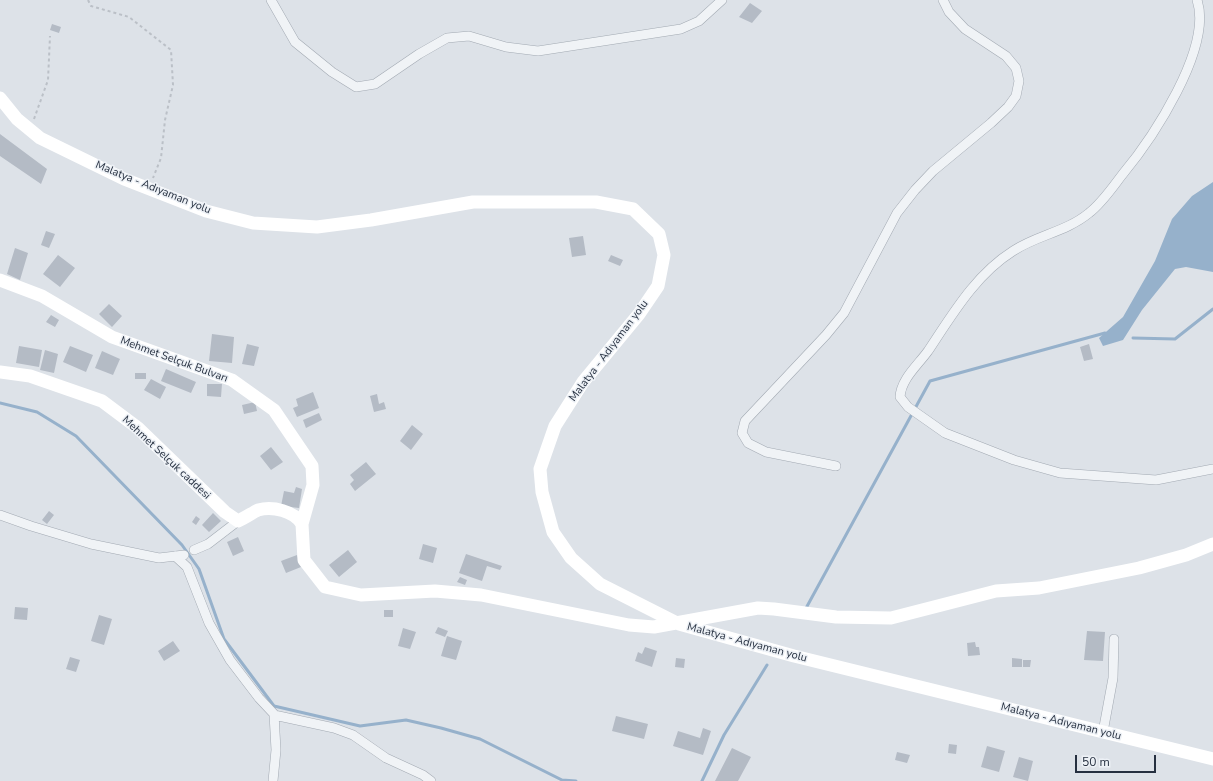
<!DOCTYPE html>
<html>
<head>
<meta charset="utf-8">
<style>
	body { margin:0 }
	#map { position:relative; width:1213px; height:781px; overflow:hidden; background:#dde2e8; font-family:"Nunito Sans",sans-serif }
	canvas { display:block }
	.scale { position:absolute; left:1075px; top:755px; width:81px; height:18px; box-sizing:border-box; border:2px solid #263040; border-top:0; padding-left:5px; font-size:12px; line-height:14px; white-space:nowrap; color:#263040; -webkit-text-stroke:3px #edf1f6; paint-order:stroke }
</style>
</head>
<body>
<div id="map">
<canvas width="1213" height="781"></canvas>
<div class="scale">50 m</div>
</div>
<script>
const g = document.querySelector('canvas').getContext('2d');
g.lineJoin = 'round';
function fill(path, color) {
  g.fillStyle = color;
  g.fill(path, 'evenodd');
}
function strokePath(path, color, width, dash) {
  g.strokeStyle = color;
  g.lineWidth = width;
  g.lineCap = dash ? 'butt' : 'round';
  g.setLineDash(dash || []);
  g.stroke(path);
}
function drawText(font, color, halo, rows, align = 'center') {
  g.font = font + ' "Nunito Sans",sans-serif';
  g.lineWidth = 3;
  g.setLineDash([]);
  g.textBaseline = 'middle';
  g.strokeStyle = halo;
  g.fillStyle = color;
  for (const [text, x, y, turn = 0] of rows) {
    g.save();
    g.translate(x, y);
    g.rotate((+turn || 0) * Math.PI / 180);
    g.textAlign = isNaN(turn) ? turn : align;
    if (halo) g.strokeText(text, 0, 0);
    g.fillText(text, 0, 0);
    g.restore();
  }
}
const water = new Path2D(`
	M1213,182V272L1186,267L1175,269L1142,310L1123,340L1103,346L1099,338L1123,317L1155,261L1172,219L1192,196Z`);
const stream = new Path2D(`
	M1133,338L1175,339L1213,309
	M0,403L37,412L76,436L182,545L199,569L224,639L274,706L360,726L406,720L441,728L480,739L562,780L576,781
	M805,610L930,381L1105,333
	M702,781L724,735L767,665`);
const building = new Path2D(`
	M750,3L762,11L752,23L739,17Z
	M52,24L61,27L59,33L50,30Z
	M0,134L47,169L41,184L0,156Z
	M46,231L55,234L49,248L41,245Z
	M583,236L586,255L572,257L569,238Z
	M15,248L28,253L20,280L7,274Z
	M58,255L75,268L60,287L43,274Z
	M611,255L623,260L620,266L608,261Z
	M109,304L122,316L112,327L99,314Z
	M51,315L59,320L55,327L46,322Z
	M212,334L234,337L232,363L209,361Z
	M247,344L259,347L254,366L242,364Z
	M1089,344L1093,359L1084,361L1080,347Z
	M19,346L42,350L39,367L16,363Z
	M70,346L93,355L86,372L63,362Z
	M45,350L58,354L54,373L40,370Z
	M102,351L120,359L113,375L95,368Z
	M166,369L196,382L191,393L161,381Z
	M135,373H146V379H135Z
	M151,379L166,387L160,399L144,390Z
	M207,384H222L221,397L207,396Z
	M313,392L319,408L297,417L293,408L298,406L296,399Z
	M377,394L379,404L384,402L386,409L374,412L370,396Z
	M255,402L257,411L244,414L242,405Z
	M319,413L322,420L306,428L303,420Z
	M412,425L423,434L411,450L400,441Z
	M271,447L283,462L271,470L260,456Z
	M366,462L376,474L355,491L350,484L354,480L350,475Z
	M296,487L302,489L299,508L281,506L284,491L294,493Z
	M49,511L54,515L47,524L42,520Z
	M213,513L221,521L209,532L202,525Z
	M196,516L200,519L196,525L192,522Z
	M238,537L244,551L233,556L227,542Z
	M423,544L437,548L433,563L419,559Z
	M348,550L357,562L339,577L329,565Z
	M466,554L502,566L500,570L487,566L482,581L459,573Z
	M297,555L301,567L286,573L281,561Z
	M460,577L467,580L465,585L457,582Z
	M15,607L28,608L27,620L14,619Z
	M384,610H393V617H384Z
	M99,615L112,619L104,645L91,641Z
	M438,627L448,631L445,637L435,633Z
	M403,628L416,632L410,649L398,646Z
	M1087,631L1105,632L1103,661L1084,660Z
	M447,636L462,641L456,660L441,656Z
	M173,641L180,651L164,661L158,651Z
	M975,642L976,647H979L980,655L968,656L967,643Z
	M645,647L657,651L652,667L635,661L638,652L642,654Z
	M70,657L80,660L76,672L66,669Z
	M676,658L685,659L684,668L675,667Z
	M1012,658L1022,659V667H1012Z
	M1023,660H1031L1030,667H1023Z
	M616,716L648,724L644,739L612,731Z
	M703,728L711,731L703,755L673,746L678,731L700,738Z
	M949,744L957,745L956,754L948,753Z
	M987,746L1005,751L999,772L981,767Z
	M732,748L751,757L738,781H715Z
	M897,752L910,755L907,763L895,760Z
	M1019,757L1033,761L1028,781L1013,777Z`);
const path = new Path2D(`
	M88,0L91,6L129,17L171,50L173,85L165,120L161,158L153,178
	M34,119L48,80L50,36`);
const street = new Path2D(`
	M271,0L295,42L332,72L356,87L375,84L419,54L447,38L469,36L506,47L538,51L681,29L699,21L722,0
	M1197,0C1213,48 1152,139 1122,175C1112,188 1102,203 1089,213C1066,232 1037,235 1013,251C975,275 952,315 928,351C918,365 901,379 900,397L908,407L945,433L1014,460L1060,473L1156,480L1213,469
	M836,466L766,452L748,443L742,433L745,421L826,335L844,313L897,213L915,190L933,171L991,123L1008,107L1016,96L1019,81L1016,68L1006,56L965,29L949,12L943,0
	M0,515L31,526L91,544L159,558L184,555
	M194,550L208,544L238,521
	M175,556L187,567L209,623L230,660L259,698L274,714L276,750L273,781
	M274,715L334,728L353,735L386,758L423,775L431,781
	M1103,732L1113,678L1114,639`);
const secondary = new Path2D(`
	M0,98L17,119L40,138L124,179L206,211L253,223L317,227L371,220L473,202H596L633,209L659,234L664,255L658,286L639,314L583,382L555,426L540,469L542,492L553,532L571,558L600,584L679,624L794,656L1213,759
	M0,280L42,296L112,337L232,380L274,410L312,466L313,485L302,524L304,560L325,587L361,595L435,591L481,595L629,625L654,627L758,608L774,609L836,617L891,618L996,591L1039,588L1139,568L1186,555L1213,544
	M0,372L30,376L102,401L138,428L225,512L238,521C245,518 252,513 258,510C273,506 294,511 302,524`);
const streetNames = [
	["Malatya - Adıyaman yolu",153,188,22],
	["Malatya - Adıyaman yolu",609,351,-53],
	["Mehmet Selçuk Bulvarı",174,360,20],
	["Mehmet Selçuk caddesi",166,458,43],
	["Malatya - Adıyaman yolu",747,643,15],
	["Malatya - Adıyaman yolu",1061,722,14]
];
fill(water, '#96b1cb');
strokePath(stream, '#96b1cb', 3);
fill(building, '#b4bbc5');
strokePath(street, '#a2a9b2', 10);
strokePath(path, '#bbc0c7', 2, [3, 3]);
strokePath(street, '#f0f3f6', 9);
strokePath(secondary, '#fff', 13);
drawText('11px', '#263040', '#edf1f6', streetNames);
</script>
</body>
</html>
